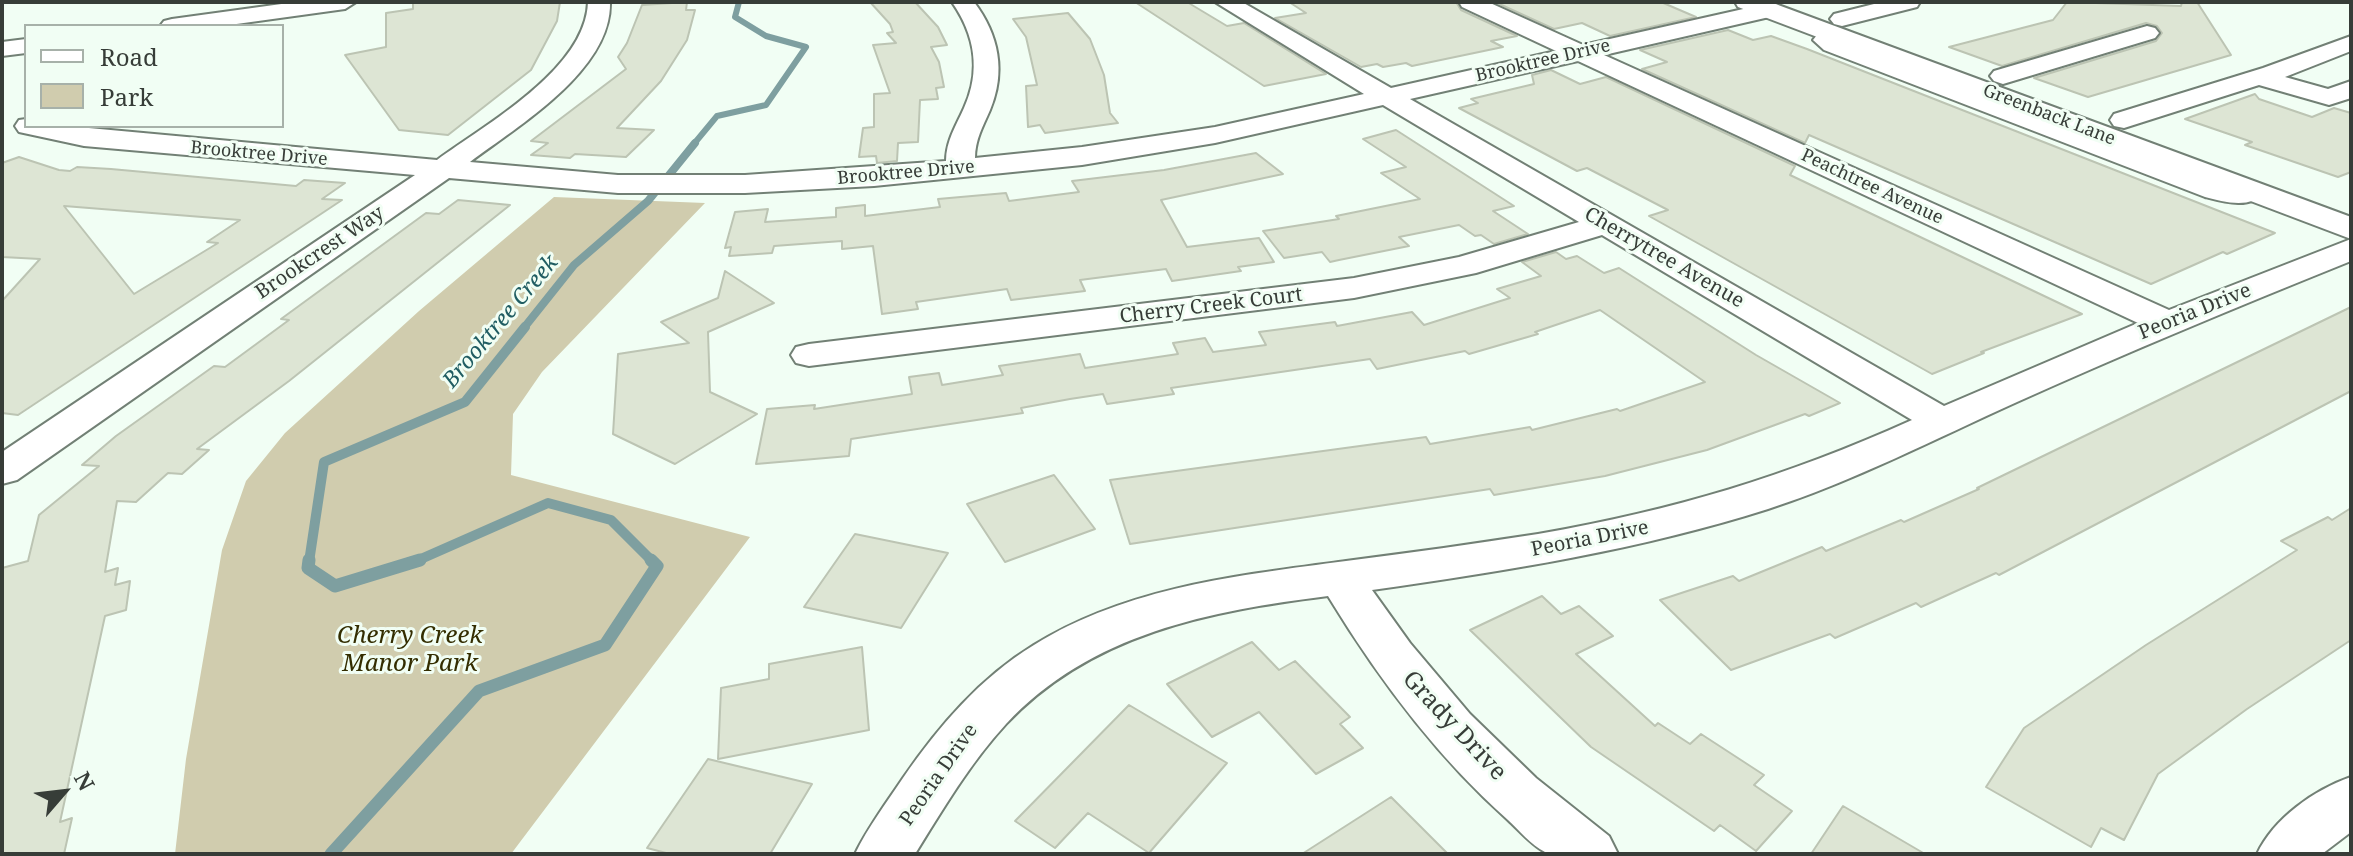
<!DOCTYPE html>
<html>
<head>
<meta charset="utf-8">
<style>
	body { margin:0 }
	#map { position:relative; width:2353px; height:856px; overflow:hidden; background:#f1fef4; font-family:"Noto Serif",serif }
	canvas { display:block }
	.frame { position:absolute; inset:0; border:4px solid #373d38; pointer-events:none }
	.legend { position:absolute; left:24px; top:24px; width:260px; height:104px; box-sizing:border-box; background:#f1fef4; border:2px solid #a7b1a9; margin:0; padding:10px 14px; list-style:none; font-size:24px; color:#373d38 }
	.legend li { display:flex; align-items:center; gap:16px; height:40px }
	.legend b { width:40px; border:2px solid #a7b1a9 }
	.north { position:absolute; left:24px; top:752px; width:80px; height:80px; -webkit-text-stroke:6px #f1fef4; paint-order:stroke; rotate:62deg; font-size:22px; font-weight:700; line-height:32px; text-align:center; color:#373d38 }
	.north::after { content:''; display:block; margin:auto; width:28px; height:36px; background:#373d38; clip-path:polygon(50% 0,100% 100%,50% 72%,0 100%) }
</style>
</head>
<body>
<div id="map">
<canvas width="2353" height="856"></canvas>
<div class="frame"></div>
<ul class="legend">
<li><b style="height:10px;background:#fff"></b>Road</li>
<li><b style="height:22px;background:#d0ccae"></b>Park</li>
</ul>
<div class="north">N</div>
</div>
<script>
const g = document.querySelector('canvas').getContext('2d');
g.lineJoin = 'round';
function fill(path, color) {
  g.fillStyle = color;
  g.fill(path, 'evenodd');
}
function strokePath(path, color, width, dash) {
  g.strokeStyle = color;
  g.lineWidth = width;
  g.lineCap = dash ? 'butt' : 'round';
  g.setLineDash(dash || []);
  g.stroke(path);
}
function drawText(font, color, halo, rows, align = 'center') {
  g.font = font + ' "Noto Serif",serif';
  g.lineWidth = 6;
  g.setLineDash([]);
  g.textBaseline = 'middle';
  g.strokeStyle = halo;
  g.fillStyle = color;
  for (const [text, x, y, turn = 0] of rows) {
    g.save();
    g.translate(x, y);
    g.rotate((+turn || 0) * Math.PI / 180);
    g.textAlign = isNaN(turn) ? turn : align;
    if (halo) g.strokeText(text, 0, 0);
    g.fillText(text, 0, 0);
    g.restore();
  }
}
const green = new Path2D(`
	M554,197L705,203L542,372L513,414L511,475L750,537L511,854H175L186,759L222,550L246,481L285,433L419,311Z`);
const streamFar3 = new Path2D(`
	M693,145L717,116L766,105L806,47L766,36L735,17L739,2`);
const streamFar2 = new Path2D(`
	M523,329L574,265L648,201L695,143`);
const streamFar1 = new Path2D(`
	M309,562L324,462L465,402L525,327
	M414,562L548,503L611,520L653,562`);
const stream = new Path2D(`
	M309,560L308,568L335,586L420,560
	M331,854L479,691L605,645L657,566L651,560`);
const building = new Path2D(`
	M413,2H560L557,21L531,70L448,135L399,130L345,55L386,47V13L413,9Z
	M687,2L686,10H695L687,40L661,81L617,128L654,130L626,157L575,154L570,158L531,155L548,143L531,141L626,69L618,57L627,43L642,5Z
	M870,2H915L938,27L947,45L931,47L939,62L944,87L936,88L938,99L920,100L918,142L898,143L897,161L877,163L876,156L859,157L863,128L874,127V94L890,93L873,45L896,43L887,33L893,32L890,24Z
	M1135,2H1187L1227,26L1244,23L1326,74L1264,86Z
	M1289,2H1456L1461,10L1517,36L1491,41L1503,47L1412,66L1406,63L1383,67L1377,64L1361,67L1275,18L1306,13Z
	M1495,2H1661L1696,17L1610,36L1582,23L1554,29Z
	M2067,2L2181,6L2182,2H2197L2231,55L2088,97L2034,78L2156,41L2162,33L2157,26L2146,23L2002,66L1949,47L2053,20Z
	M1068,13L1090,39L1104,75L1110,113L1118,123L1045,133L1040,125L1028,127L1026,86L1037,85L1026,37L1013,19Z
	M1728,30L1753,40L1771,36L1807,49L2275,233L2227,254L2223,252L2151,284L1809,135L1805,143L1642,69L1667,62L1640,50Z
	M1551,70L1580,84L1606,77L1795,166L1790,175L2082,314L1981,352L1984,353L1932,374L1649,216L1668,210L1587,168L1577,171L1459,108L1478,103L1471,99L1534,84L1532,75Z
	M2255,94L2259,99L2312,117L2334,108L2351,113V172L2338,177L2245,145L2252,142L2185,119Z
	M1396,130L1514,206L1493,211L1528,234L1494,244L1481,235L1475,236L1459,225L1399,237L1409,246L1339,260L1330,262L1322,252L1284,258L1263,231L1339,219L1336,216L1420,199L1381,173L1406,167L1363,139Z
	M1256,153L1283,174L1161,200L1187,247L1259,238L1274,262L1238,267L1241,271L1172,281L1166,269L1080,280L1085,291L1011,300L1007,289L916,302L918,309L882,314L873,246L842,249V241L774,246L772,253L729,256L731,247L725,248L735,212L768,209L765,222L836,217V208L865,205V216L940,207L938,199L1006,193L1009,201L1079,192L1072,181L1164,170Z
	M19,157L59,170L70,171L77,167L111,169L296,186L304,180L345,183L322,199L342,200L18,415L2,413V301L40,259L2,257V163ZM64,206L240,220L207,242L218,243L134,294Z
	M458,200L510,205L289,381L197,449L209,450L182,474L168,473L136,502L117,501L105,572L118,568L115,585L130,581L126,610L105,616L60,822L72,818L64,854H2V568L28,561L39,515L99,466L82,465L116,436L214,366L225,367L289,320L281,319L426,213L439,214Z
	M1556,252L1566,259L1577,256L1604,273L1619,268L1756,355L1840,403L1809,416L1805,414L1707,450L1605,476L1494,495L1490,489L1130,544L1110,480L1426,437L1430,444L1530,427L1532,430L1617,409L1620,411L1705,382L1600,310L1535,332L1538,334L1469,354L1465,351L1377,369L1370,359L1171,388L1174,394L1107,404L1103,394L1070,399L1021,408L1023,413L851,439L849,456L756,464L767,409L815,405L814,409L912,394L909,377L939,373L942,385L1003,375L999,366L1080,354L1085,368L1178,354L1173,343L1205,338L1213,352L1266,345L1259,332L1335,322L1337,326L1412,312L1424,325L1510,298L1497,289L1541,276L1522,262Z
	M725,271L774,303L708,332L710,392L757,414L675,464L613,434L618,354L689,343L661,322L718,298Z
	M2351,307V391L1999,575L1996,573L1921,607L1916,603L1835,638L1830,634L1731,670L1660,600L1733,576L1739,581L1822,547L1826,551L1901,520L1904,522L1979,489L1977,488Z
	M1054,475L1095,529L1005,562L967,504Z
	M2351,508V640L2247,709L2158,774L2124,840L2101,828L2091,847L1986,787L2024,728L2146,645L2297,550L2281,541L2328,517L2332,520Z
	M855,534L948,553L901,628L804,607Z
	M1542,596L1561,614L1579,606L1613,636L1576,654L1655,726L1658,723L1690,744L1701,734L1764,775L1754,785L1792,811L1756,851L1720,825L1714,831L1591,747L1470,630Z
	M1252,642L1279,670L1295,661L1350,717L1340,724L1363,748L1316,774L1259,712L1212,737L1167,684Z
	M862,647L869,730L718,759L721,688L769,679V664Z
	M1129,705L1227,763L1149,853L1088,813L1055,848L1015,821Z
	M708,759L812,784L770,854H670L647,848Z
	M1391,797L1448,854H1302Z
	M1843,806L1925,854H1811Z`);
const minor = new Path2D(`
	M296,2H356L345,9L222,26H160L164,21L172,19Z
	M588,2H610C612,70 518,126 470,162L618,175H745L946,161C946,141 956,126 964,108C981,71 975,35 952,2H974C999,35 1006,72 990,110C983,126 975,140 975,158L1082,147L1215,127L1364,94L1215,2H1242L1391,88L1556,51L1462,7L1459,2H1488L1583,45L1770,3L1778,5L1781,10L1778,15L1604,55L2169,310L2351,239V261C2239,306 2128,352 2017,402C1935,439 1854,481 1768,509C1639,550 1506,571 1372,590L1410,643L1470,714L1536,778L1609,836L1618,854C1602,854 1557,856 1545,852C1531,845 1519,830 1508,820C1436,756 1378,678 1328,596C1210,611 1091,633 1006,724C970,763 943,809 915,854H855C868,827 887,802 903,778C939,726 980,678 1034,645C1127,587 1240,575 1346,561C1410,553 1474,544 1538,534C1675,510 1785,477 1912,420L1602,235L1476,273L1354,298L809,366L796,363L791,355L796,347L809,344L1354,278L1459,257L1579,222L1383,105L1215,143L1082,165L874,186L745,193H618L449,178L17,480L2,484V452L415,175L84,146L19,132L15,126L19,120L26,119V126H67L437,160C486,124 586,69 588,2ZM1578,61L2138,323L1944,406L1410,99Z
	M1882,2H1920L1917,7L1842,26L1834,24L1830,19L1834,14Z
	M2147,26L2155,28L2159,33L2155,38L2003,84L1994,81L1990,76L1994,71Z
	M1838,29L1846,31L1850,36L1845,41L2223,183C2236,186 2247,181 2261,185L2265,191C2252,210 2224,202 2205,197L1824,50L1813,40L1817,35Z
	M2351,36V51L2285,77L2328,89L2351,81V98L2329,105L2259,85L2124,128L2114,126L2110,120L2114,114L2263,68Z
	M26,39V53L2,56V42Z
	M2351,777V832L2322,854H2257C2274,818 2314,790 2351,777Z`);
const major = new Path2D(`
	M1735,2H1770L2351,217V239L1738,7Z`);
const farStreetnames = [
	["Brooktree Drive",1543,61,-13],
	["Greenback Lane",2049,115,21],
	["Brooktree Drive",259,154,5],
	["Brooktree Drive",906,173,-5],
	["Peachtree Avenue",1872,187,25]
];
const streetNames = [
	["Brookcrest Way",320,253,-34],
	["Cherrytree Avenue",1664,258,30],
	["Cherry Creek Court",1211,306,-7],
	["Peoria Drive",2195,312,-22],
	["Peoria Drive",1590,539,-11],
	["Peoria Drive",939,775,-55]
];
const waterNames = [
	["Brooktree Creek",501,322,-50]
];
const nearParknames = [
	["Cherry Creek",410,636],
	["Manor Park",410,664]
];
const nearStreetnames = [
	["Grady Drive",1454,726,47]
];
fill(green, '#d0ccae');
strokePath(streamFar3, '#7e9fa0', 6);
strokePath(streamFar2, '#7e9fa0', 8);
strokePath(streamFar1, '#7e9fa0', 10);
strokePath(stream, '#7e9fa0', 13);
fill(building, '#dde5d4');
strokePath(building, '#bcc4b3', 2);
strokePath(minor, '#728075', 4);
strokePath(major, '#728075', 4);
fill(minor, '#fff');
fill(major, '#fff');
drawText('18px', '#373d38', '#f1fef4', farStreetnames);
drawText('20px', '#373d38', '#f1fef4', streetNames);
drawText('italic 22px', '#205d62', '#f1fef4', waterNames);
drawText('italic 24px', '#332d00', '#f1fef4', nearParknames);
drawText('24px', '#373d38', '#f1fef4', nearStreetnames);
</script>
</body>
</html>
